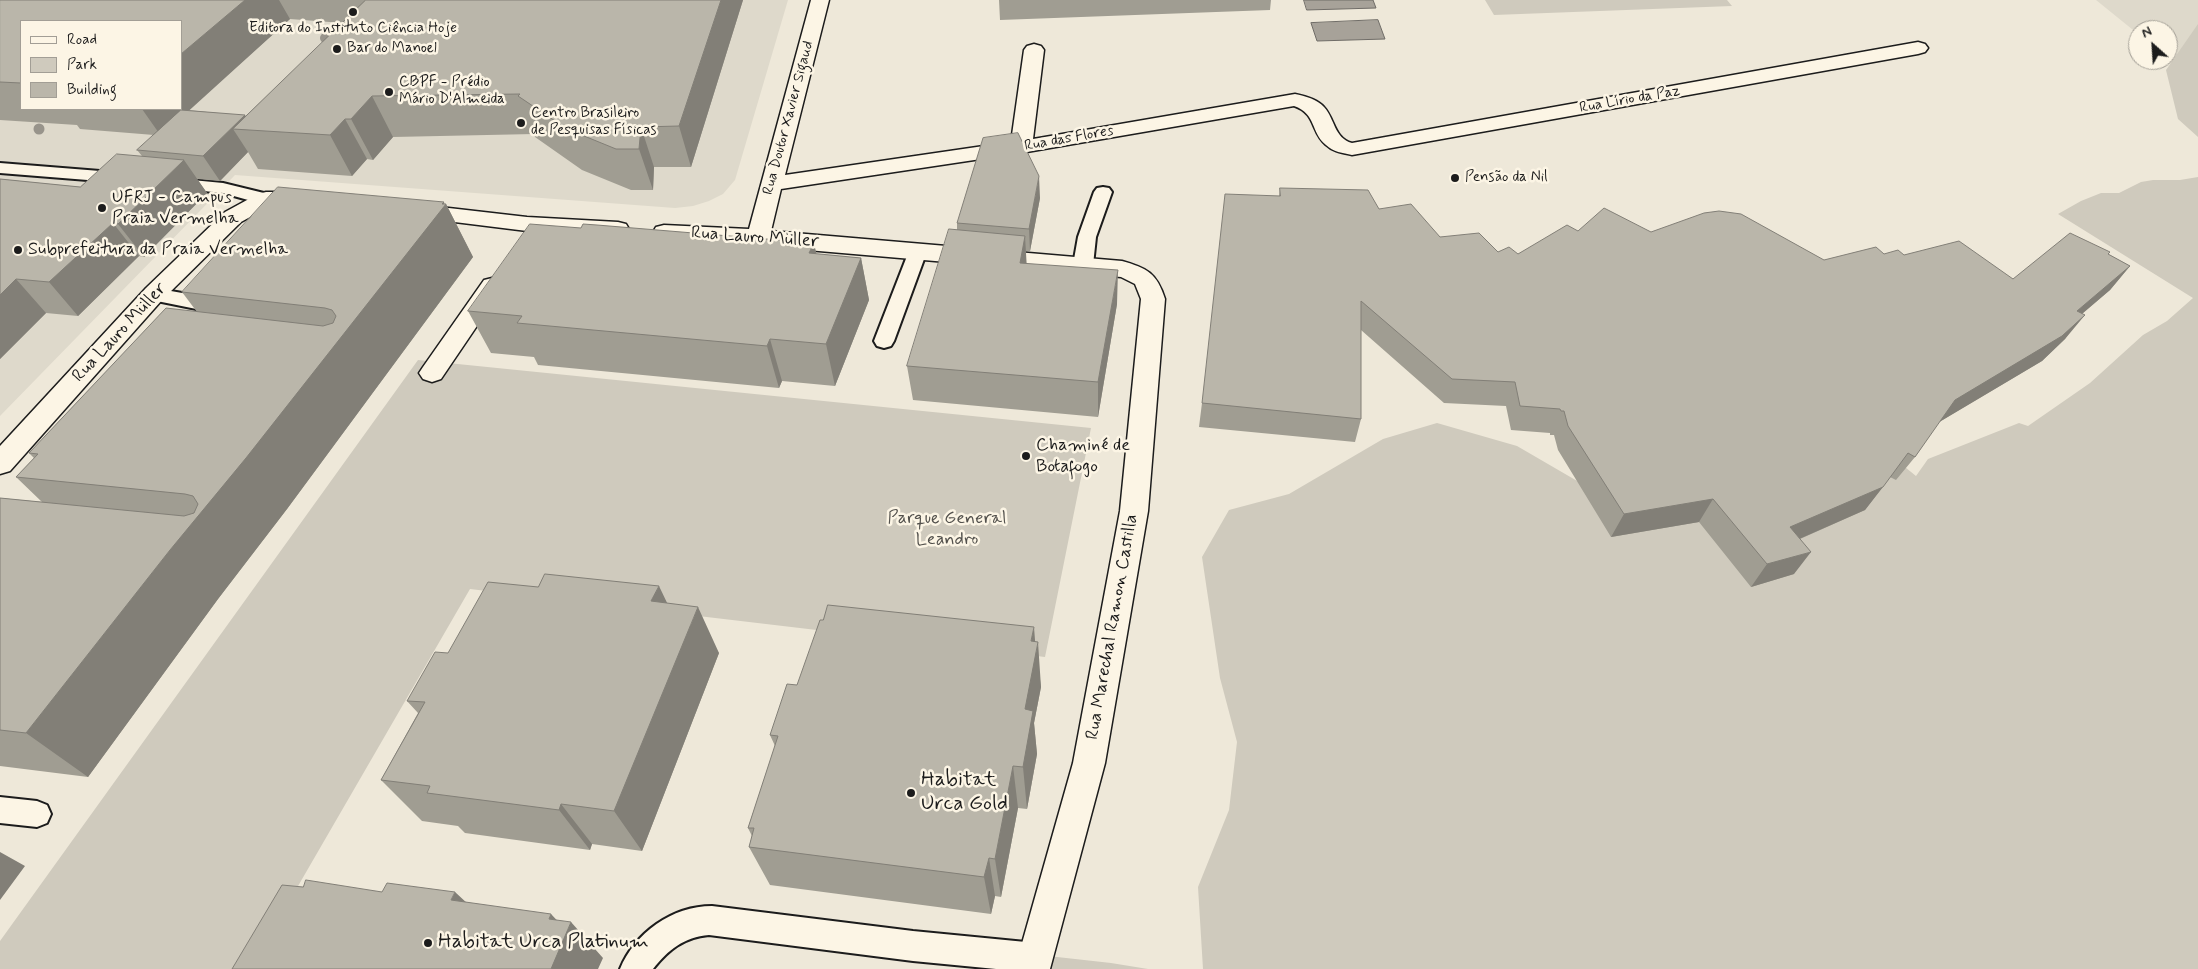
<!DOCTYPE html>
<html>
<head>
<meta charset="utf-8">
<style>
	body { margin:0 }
	#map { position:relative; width:2198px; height:969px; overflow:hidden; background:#eee8d9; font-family:Mynerve,sans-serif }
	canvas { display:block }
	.legend { position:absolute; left:20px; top:20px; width:162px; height:90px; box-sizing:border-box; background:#fcf5e5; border:1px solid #a29e95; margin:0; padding:6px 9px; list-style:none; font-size:15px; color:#1c1c1c }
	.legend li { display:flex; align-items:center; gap:10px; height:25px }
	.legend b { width:25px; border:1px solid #a29e95 }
	.north { position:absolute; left:2128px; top:20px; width:50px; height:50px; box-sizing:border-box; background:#fcf5e5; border:1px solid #a29e95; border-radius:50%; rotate:334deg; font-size:14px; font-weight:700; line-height:20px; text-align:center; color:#1c1c1c }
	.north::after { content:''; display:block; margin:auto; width:18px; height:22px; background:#1c1c1c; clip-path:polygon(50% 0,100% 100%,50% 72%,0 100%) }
</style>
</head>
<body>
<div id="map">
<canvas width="2198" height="969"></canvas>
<ul class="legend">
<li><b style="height:6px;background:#fcf5e5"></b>Road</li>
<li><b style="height:14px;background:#cfcabd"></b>Park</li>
<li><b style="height:14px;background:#bab6aa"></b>Building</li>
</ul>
<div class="north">N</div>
</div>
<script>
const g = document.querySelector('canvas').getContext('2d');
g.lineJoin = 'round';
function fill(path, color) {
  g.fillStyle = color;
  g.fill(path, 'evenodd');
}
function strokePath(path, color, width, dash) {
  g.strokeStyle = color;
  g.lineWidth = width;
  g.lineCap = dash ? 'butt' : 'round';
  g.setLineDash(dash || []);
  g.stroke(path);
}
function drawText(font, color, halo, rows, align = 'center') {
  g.font = font + ' Mynerve,sans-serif';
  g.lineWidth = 5;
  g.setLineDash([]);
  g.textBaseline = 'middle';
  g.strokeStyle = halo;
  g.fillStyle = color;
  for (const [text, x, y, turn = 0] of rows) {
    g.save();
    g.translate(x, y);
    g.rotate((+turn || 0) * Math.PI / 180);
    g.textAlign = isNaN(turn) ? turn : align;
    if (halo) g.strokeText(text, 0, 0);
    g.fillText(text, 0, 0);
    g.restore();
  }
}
const built = new Path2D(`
	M0,0H788L735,180L723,194L709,201L693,206L675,208L235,175L0,416ZM21,21H181V109H21Z
	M2096,0H2198V83L2168,59V30H2138V34Z`);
const green = new Path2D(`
	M1485,0H1727L1732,6L1494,15Z
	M2198,24V137L2178,119L2166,70Z
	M2198,177V969H1203L1198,887L1229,810L1237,742L1220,678L1202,557L1229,510L1289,494L1383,439L1437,423L1517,446L1634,514L1795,378L1916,476L1928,459L2019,423L2028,426L2090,383L2143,335L2167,321L2193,298L2058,214L2081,201L2101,193H2119L2141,182L2153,180H2180Z
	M418,360L1091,428L1045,657L470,589L250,969H0V941Z
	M1039,955L1111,963L1148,969H1019Z`);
const water = new Path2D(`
	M1304,0H1373L1376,8L1307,10Z
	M1378,20L1385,39L1317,41L1311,23Z`);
const lane = new Path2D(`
	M0,163L125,173L131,174L134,178L131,182L125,183L0,173Z
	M171,178L223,183L272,195L275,199L272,203L266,205L223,193L165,187L162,183L165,179Z
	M1103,187L1109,188L1112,192L1096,237L1093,265L1090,269L1083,271L1076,269L1073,265L1078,237L1094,192L1097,188Z
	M918,245L925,247L927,251L894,341L891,346L884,348L877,346L874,341L909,251L911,247Z
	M154,288L216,299L223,301L226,306L223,311L216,313L147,299L144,294L147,289Z
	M0,797L37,801L47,805L51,814L47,823L37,827L0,823Z
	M712,906L913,931L1036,943L1047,947L1051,958L1046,969H996L913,961L709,935C684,937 668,950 653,969H620C635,933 672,906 712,906Z`);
const street = new Path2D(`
	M811,0H829L785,175L1011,142L1024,50L1027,46L1034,44L1041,46L1044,50L1033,139L1295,94C1305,96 1317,99 1324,107C1335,119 1334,138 1352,143L1918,42L1925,44L1928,48L1925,52L1918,54L1352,155C1343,153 1333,152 1326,145C1310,132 1317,114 1294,106L1021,153L781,189L771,231L1122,261C1147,268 1157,273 1165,299L1148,511L1105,763L1050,969H1002L1007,956L1021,947L1073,763L1120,511L1141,299L1135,284L1121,277L656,237L653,232L656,227L664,225L749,229Z
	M266,192H305L313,194L316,199L313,204L305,206H270L241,222L162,300L10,471L0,474V446L146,288L225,212L258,194Z
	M414,204L527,217L618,222L626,224L629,229L626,234L618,236L527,231L406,216L403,211L406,206Z
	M492,278L500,280L504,286L441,379L432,382L423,379L419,373L423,367L484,280Z`);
const trees = [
	[325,38,5],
	[39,129,5.5]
];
const wall = new Path2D(`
	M0,0H743L691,167H654L653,190H631L582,170L535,137L534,134L393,137L373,160L367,159L352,176L258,169L248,152L220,181L197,179L207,193L144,257L139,256L78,316L46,313L0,359V179L80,187L142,156L137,150L154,135L80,129L77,125L0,120ZM290,19L343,23L246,116L188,110ZM21,21L181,109H21Z
	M999,0H1271L1270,10L1000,20Z
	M1280,188L1379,209L1440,237L1498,252L1518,254L1578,231L1651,232L1824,260L1884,254L1904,255L2013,279L2108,254L2130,266L2110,290L2082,314L2065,339L2042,361L1939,422L1915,457L1896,480L1890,477L1865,510L1800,539L1794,574L1751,587L1699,522L1611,537L1558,450L1554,435H1550V433L1511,430L1506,406L1444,403L1361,330V419L1355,442L1199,427L1202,403L1279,196Z
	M1040,198L1030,251H1026V263L1117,304L1098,417L913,400L907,366L957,230V223Z
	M445,204H446L473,257L287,509L218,599L88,777L0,766V498L42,502L16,477L34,458L29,453L197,312L182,292Z
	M581,228L814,243L816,254L861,258L869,300L835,386L782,381L779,388L538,365L534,357L491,353L468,311Z
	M667,603L719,653L642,851L592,844L590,850L465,833L458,826L422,821L381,780L418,713L407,701L448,653Z
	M1035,642L1041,687L1034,723L1037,754L1027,809L1018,808L1001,897L995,896L991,914L770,885L749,847L752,836L748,828L775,746L770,735L797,685Z`);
const shadedWall = new Path2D(`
	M245,0H279L290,19L161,136L142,109H181V54Z
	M721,0H743L691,167L679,126Z
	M372,96L393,137L373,160L351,119Z
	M245,115L255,130L233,129L248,152L220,181L203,156Z
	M345,119L367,159L352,176L330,135Z
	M641,127L654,167L653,190L639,149Z
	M184,160L207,193L144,257L118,224Z
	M1039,176L1040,198L1030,251L1029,229Z
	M444,202L445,206L446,204L473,257L287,509L218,599L88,777L26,733Z
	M113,223L139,256L78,316L49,282Z
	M1025,236L1027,270L1020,263Z
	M814,243L823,285L809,253Z
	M861,258L869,300L835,386L826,344Z
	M2130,266L2110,290L2057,335L2077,311Z
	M1118,270L1117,304L1098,417V382Z
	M16,279L46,313L0,359V295Z
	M2085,315L2065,339L2042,361L1936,424L1955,400Z
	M770,339L782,381L779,388L767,346Z
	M1883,487L1865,510L1774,550L1790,527Z
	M1713,499L1699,522L1611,537L1624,514Z
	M1811,552L1794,574L1751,587L1767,564Z
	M659,586L681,632L651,601Z
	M698,607L719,653L642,851L614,811Z
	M1034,627L1036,653L1038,642L1041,687L1034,723L1037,754L1027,809L1023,767L1025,709L1031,641Z
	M1013,766L1018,808L1001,897L995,859Z
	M561,804L592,844L590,850L559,810Z
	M0,852L25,866L0,900Z
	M989,858L995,896L991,914L984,877Z
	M455,892L494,928L451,900Z
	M551,914L567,931L571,922L603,958L598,969H551L549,919Z`);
const building = new Path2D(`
	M0,0H245L181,54V21H21V83L0,82Z
	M366,0H721L679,126L641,127L639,149H616L567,129L518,96L520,94L372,96L351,119H345L330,135L233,129Z
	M181,110L245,115L203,156L137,150Z
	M1018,133L1039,176L1029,229L957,223L983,138Z
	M117,154L184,160L118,224L113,223L49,282L16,279L0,295V179L80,187Z
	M278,187L444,202L442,204H446L246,458L170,550L26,733L0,730V498L184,516L194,513L198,504L193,496L185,494L16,477L38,454L29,453L166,308L323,326L333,323L336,316L332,310L325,308L182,292Z
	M1280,188L1368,190L1379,209L1411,204L1440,237L1479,233L1498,252L1509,247L1518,254L1567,225L1578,231L1604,208L1651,232L1704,213L1719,211L1741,214L1824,260L1876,247L1884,254L1898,250L1904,255L1959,241L2013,279L2070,233L2110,252L2108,254L2130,266L2077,311L2085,315L2062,336L1955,400L1915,457L1908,453L1883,487L1790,527L1811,552L1767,564L1713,499L1624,514L1568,426L1564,411H1561L1560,409L1520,406L1515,382L1452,379L1361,301V419L1202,403L1225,194L1280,196Z
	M530,224L581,228L583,224L597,225L814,243L809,253L861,258L826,344L770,339L767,346L517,323L522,316L468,311Z
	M949,229L1025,236L1020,263L1118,270L1098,382L907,366Z
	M545,574L659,586L651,601L698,607L614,811L561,804L559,810L427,793L430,786L381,780L425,702L407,701L435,652L448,653L488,582L538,587Z
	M828,605L1034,627L1031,641L1038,642L1025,709L1033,711L1023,767L1013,766L995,859L989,858L984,877L749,847L754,828H748L778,736L770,735L787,684L797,685L820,620H823Z
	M306,880L382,892L387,883L455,892L451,900L551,914L549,919L571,922L551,969H232L282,885L303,887Z`);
const markers = [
	[353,12,5,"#1c1c1c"],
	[337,49,5,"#1c1c1c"],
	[389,92,5,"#1c1c1c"],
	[521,123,5,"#1c1c1c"],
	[1455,178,5,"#1c1c1c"],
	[102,208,5,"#1c1c1c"],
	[18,250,5,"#1c1c1c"],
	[1026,456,5,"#1c1c1c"],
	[911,793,5,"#1c1c1c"],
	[428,943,5,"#1c1c1c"]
];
const farPoinames = [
	["Editora do Instituto Ciência Hoje",353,29,"center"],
	["Bar do Manoel",347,49],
	["CBPF - Prédio",399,83],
	["Mário D'Almeida",399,100],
	["Centro Brasileiro",531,114],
	["de Pesquisas Físicas",531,131],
	["Pensão da Nil",1465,178]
];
const farStreetnames = [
	["Rua Lírio da Paz",1630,100,-10],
	["Rua Doutor Xavier Sigaud",789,118,-75],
	["Rua das Flores",1069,139,-10]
];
const poiNames = [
	["UFRJ - Campus",112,198],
	["Praia Vermelha",112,219],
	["Subprefeitura da Praia Vermelha",28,250],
	["Chaminé de",1036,446],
	["Botafogo",1036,467]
];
const streetNames = [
	["Rua Lauro Müller",755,238,4],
	["Rua Lauro Müller",120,333,-47],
	["Rua Marechal Ramon Castilla",1113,627,-80]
];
const parkNames = [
	["Parque General",947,519],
	["Leandro",947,540]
];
const nearPoinames = [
	["Habitat",921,781],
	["Urca Gold",921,805],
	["Habitat Urca Platinum",438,943]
];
fill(built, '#ded9cb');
fill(green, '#cfcabd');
fill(water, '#a7a299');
strokePath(water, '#6f6c67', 1);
strokePath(lane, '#1c1c1c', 4);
strokePath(street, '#1c1c1c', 3);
fill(lane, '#fcf5e5');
fill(street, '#fcf5e5');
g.fillStyle = '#98948b';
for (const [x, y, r] of trees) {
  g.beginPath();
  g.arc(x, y, r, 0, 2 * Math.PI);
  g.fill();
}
fill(wall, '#a09d92');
fill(shadedWall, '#827f77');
fill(building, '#bab6aa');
strokePath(building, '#827f77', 1);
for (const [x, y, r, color] of markers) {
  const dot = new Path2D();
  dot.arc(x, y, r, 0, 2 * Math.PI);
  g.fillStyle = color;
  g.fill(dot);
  strokePath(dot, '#fcf5e5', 2);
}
drawText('15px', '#1c1c1c', '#fcf5e5', farPoinames, 'left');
drawText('15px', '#1c1c1c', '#fcf5e5', farStreetnames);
drawText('18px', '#1c1c1c', '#fcf5e5', poiNames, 'left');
drawText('18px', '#1c1c1c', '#fcf5e5', streetNames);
drawText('18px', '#52504c', '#fcf5e5', parkNames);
drawText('21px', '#1c1c1c', '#fcf5e5', nearPoinames, 'left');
</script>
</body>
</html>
